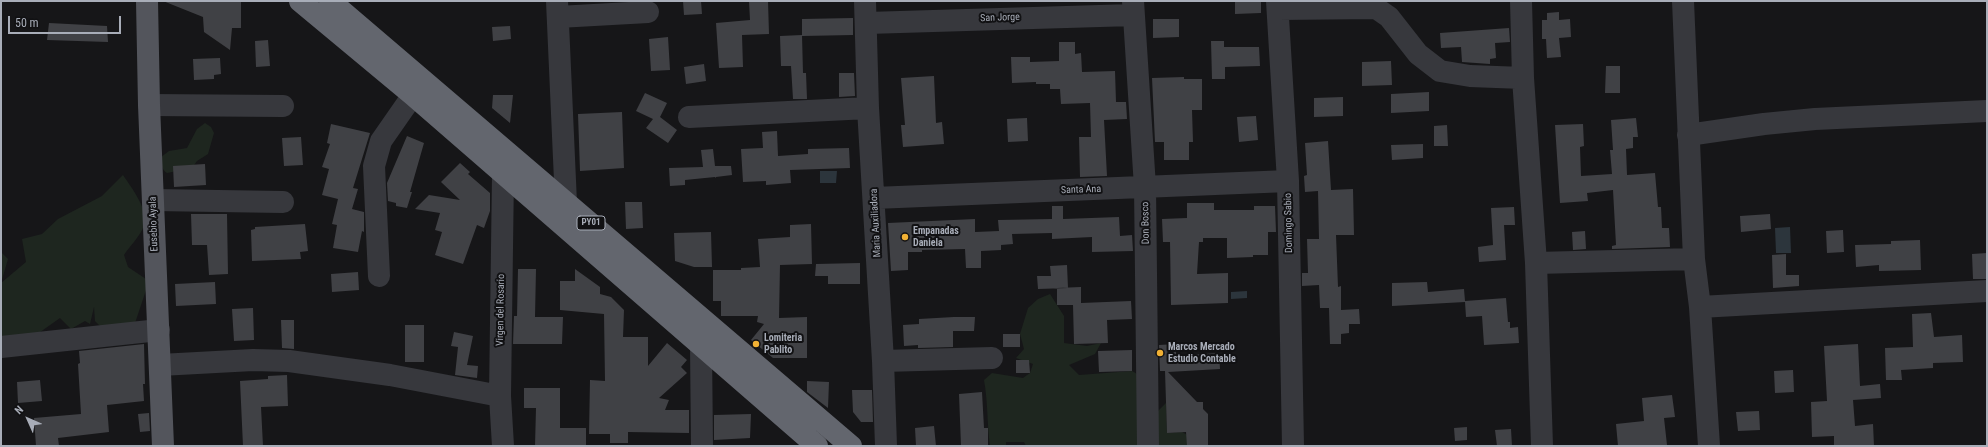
<!DOCTYPE html>
<html>
<head>
<meta charset="utf-8">
<style>
	body { margin:0 }
	#map { position:relative; width:1988px; height:447px; overflow:hidden; background:#161618; font-family:"Roboto Condensed",sans-serif }
	canvas { display:block }
	.frame { position:absolute; inset:0; border:2px solid #a8adb8; pointer-events:none }
	.north { position:absolute; left:8px; top:399px; width:40px; height:40px; -webkit-text-stroke:3px #111113; paint-order:stroke; rotate:315deg; font-size:11px; font-weight:700; line-height:16px; text-align:center; color:#a8adb8 }
	.north::after { content:''; display:block; margin:auto; width:14px; height:18px; background:#a8adb8; clip-path:polygon(50% 0,100% 100%,50% 72%,0 100%) }
	.scale { position:absolute; left:8px; top:16px; width:113px; height:18px; box-sizing:border-box; border:2px solid #a8adb8; border-top:0; padding-left:5px; font-size:12px; line-height:14px; white-space:nowrap; color:#a8adb8; -webkit-text-stroke:3px #111113; paint-order:stroke }
</style>
</head>
<body>
<div id="map">
<canvas width="1988" height="447"></canvas>
<div class="frame"></div>
<div class="north">N</div>
<div class="scale">50 m</div>
</div>
<script>
const g = document.querySelector('canvas').getContext('2d');
g.lineJoin = 'round';
function fill(path, color) {
  g.fillStyle = color;
  g.fill(path, 'evenodd');
}
function strokePath(path, color, width, dash) {
  g.strokeStyle = color;
  g.lineWidth = width;
  g.lineCap = dash ? 'butt' : 'round';
  g.setLineDash(dash || []);
  g.stroke(path);
}
function drawText(font, color, halo, rows, align = 'center') {
  g.font = font + ' "Roboto Condensed",sans-serif';
  g.lineWidth = 4;
  g.setLineDash([]);
  g.textBaseline = 'middle';
  g.strokeStyle = halo;
  g.fillStyle = color;
  for (const [text, x, y, turn = 0] of rows) {
    g.save();
    g.translate(x, y);
    g.rotate((+turn || 0) * Math.PI / 180);
    g.textAlign = isNaN(turn) ? turn : align;
    if (halo) g.strokeText(text, 0, 0);
    g.fillText(text, 0, 0);
    g.restore();
  }
}
const green = new Path2D(`
	M205,123L211,127L214,133L208,154L197,161L192,168L167,173C161,169 161,164 161,157L169,151L187,148L197,129Z
	M123,175C131,187 150,211 144,226C140,236 130,246 124,255L128,267L149,281L133,329L104,330L95,321L94,307L90,324L85,321L71,329L60,318L36,335L1,348V252L8,259L1,283L26,262L22,239L42,234L58,219L102,196Z
	M1050,294L1064,316V343L1087,346L1101,343L1095,354L1069,365L1079,375L1132,371L1142,377L1155,414L1166,403L1167,433L1182,432L1191,437L1187,446H1026L1024,442H1006V446H990C987,424 988,402 984,380L992,373L1023,378L1030,373L1033,364L1016,358L1024,349L1020,334L1028,308L1038,299Z`);
const water = new Path2D(`
	M820,171H837L836,183H820Z
	M1790,227L1791,253H1776L1775,228Z
	M1247,291V298L1231,299V292Z`);
const building = new Path2D(`
	M163,1L241,2V28H232L230,50L204,32L203,17Z
	M683,1H701L702,14L684,15Z
	M749,1H768L769,34L742,35L743,67L719,68L716,23L750,20Z
	M1235,1H1261V13L1235,14Z
	M1559,12V20L1570,19L1571,37L1559,38L1561,57L1547,58L1546,39H1542V20H1547V13Z
	M853,18V35L802,36V19Z
	M1153,19H1179V37L1153,38Z
	M49,23L107,26L108,42L47,40Z
	M510,26L511,39L493,41L492,27Z
	M1509,28L1510,42L1495,43L1496,58L1490,59V64L1462,62L1461,47L1441,48L1440,33Z
	M802,35L803,73H806L807,99H793L791,66H781L780,36Z
	M668,37L670,70L651,71L649,39Z
	M268,40L270,66L256,67L255,41Z
	M1211,41H1224V47H1259L1260,66L1225,67V79H1212Z
	M1059,42H1075V54L1081,53L1082,72L1115,71L1116,102H1126L1127,119L1104,120L1107,176L1080,177L1079,137H1091L1090,103L1061,104L1060,89H1050V84H1036V82L1012,83L1011,57H1030V62L1059,61Z
	M220,58L221,74L214,75V79L194,80L193,59Z
	M1391,61L1392,85L1362,86V62Z
	M704,64L706,81L686,84L684,67Z
	M1606,66H1620V93H1605Z
	M839,73H854L855,96L839,97Z
	M934,76L936,123L942,122L944,144L903,147L901,125H905L901,78Z
	M1184,77V79H1202V110H1192L1193,142H1189V160H1164V142H1155L1152,78Z
	M1429,92V111L1391,113V94Z
	M645,93L667,103L660,117L677,130L668,143L646,128L653,119L636,111Z
	M493,95H513L510,123L492,108Z
	M1343,97V116L1314,117V98Z
	M622,112L624,168L580,171L578,114Z
	M1256,116L1258,140L1239,142L1237,117Z
	M1027,118L1028,141L1008,142L1007,119Z
	M1636,118L1638,137H1633V148L1626,149L1627,175L1655,173L1658,207H1661L1662,228H1669L1670,247L1612,249V246L1616,245L1613,190L1587,193L1588,201L1560,203L1555,125L1583,124L1584,146L1580,147L1581,176L1612,174L1610,150H1613L1611,120Z
	M331,124L370,133L353,188L358,189L352,209L364,212V232L362,231L358,252L333,248L337,225L332,224L338,199L322,195L329,169L322,167L330,144L327,143Z
	M1447,125L1448,146H1434V126Z
	M777,131L778,156L808,154V149L849,148L850,168L790,170L791,183L766,185V181L743,182L741,149L763,148L762,132Z
	M407,136L424,143L410,192H412L407,208L396,206V203L388,201L387,183Z
	M301,137L303,165L284,166L282,138Z
	M1328,141L1331,190L1353,189L1354,235H1336L1338,287L1341,286V310L1359,309L1360,324H1349V333L1341,334V344H1330L1329,308H1320L1319,285L1302,286V273H1308L1307,239H1319L1318,191L1305,192L1304,176L1307,175L1305,143Z
	M1423,144V158L1392,160L1391,145Z
	M713,149L715,166H731L732,175L716,177V178L715,177L685,180V185L670,186L669,168L703,167L701,150Z
	M460,163L470,172L468,174L490,193V211L484,228L477,225L463,264L435,255L442,232L435,230L440,213L415,209L429,195L460,200L441,182Z
	M205,164L206,185L174,187L173,166Z
	M625,202H642L643,228L626,229Z
	M1187,203H1214V210H1254V206H1275L1276,232H1268V255H1253V257L1227,258V238H1203V242H1199L1197,274L1228,273V303L1171,305L1170,242H1163L1162,219L1187,218Z
	M1052,206H1063V219L1119,217L1120,236L1132,235L1133,251L1092,252V237L1052,239V233L1012,234L1013,244L1001,245V250L981,251V268H966L965,249L922,250V252H908V270L891,271L888,223L975,219V232L999,231L998,220L1052,219Z
	M1514,207L1515,225H1504L1506,260L1479,262L1478,247L1493,245L1491,208Z
	M191,214H227L228,274L209,275L207,245H192Z
	M1770,214L1771,229L1741,232L1740,216Z
	M305,224L308,251L300,252L301,259L252,261L251,230L255,229V227Z
	M811,224L812,264L780,265L779,318L807,317V358H773L751,340L764,324L757,322L758,316H721V301H713V270H741V268L760,267L758,239L790,237V225Z
	M1843,230L1844,252L1827,253L1826,231Z
	M1585,231L1586,249L1573,250L1572,232Z
	M711,232L712,267H694L675,261L674,233Z
	M1920,240L1921,270L1879,271V265L1856,267L1855,245L1891,244V241Z
	M1987,253V279H1973L1972,254Z
	M1786,254V275H1799V286L1773,288L1772,255Z
	M860,263V284H828V276H815L816,264Z
	M1067,265L1068,288L1038,289L1037,276H1051L1050,266Z
	M518,269H536L535,317H563L562,344H513L514,316H517Z
	M575,269L600,287V294L611,297L624,310L623,337H648V366L667,343L687,360L681,367L687,373L659,398L669,400L665,410H689V433L628,432V443H610V434H589L590,380L605,381L604,314L560,310V281H575Z
	M358,272L359,290L332,292L331,274Z
	M215,282L216,304L176,306L175,284Z
	M1427,282L1428,292L1464,289L1465,301L1506,298L1508,322H1510V328L1518,327L1519,343L1484,345L1482,316L1466,317L1465,302L1392,306V283Z
	M1081,287V303L1131,301L1132,319L1107,320L1108,343L1074,344L1073,305H1057V288Z
	M253,308L254,340L234,341L232,309Z
	M1931,313L1934,337L1962,335L1963,362L1933,363V368L1901,370L1902,380H1886L1885,348L1913,347L1912,314Z
	M954,317H975L974,331H953V347L918,348V345L904,346L903,325L919,324V319Z
	M281,320H294V349L282,348Z
	M405,325H424V362H405Z
	M454,332L473,336L467,365L478,366L477,378L455,375L458,347L451,346Z
	M1003,334H1020V347H1003Z
	M144,344L145,384H143L144,401L107,405L109,432L58,438L59,446H36L34,418L81,414L78,364L80,363L79,351Z
	M1176,344V356L1219,353L1220,369L1168,372L1197,402H1203V409L1208,414V446H1187L1186,432L1167,433L1165,371H1160L1159,345Z
	M1858,344L1860,386L1880,384L1881,398L1853,400L1855,426L1873,424L1874,446H1834V436L1812,437L1811,402L1827,401L1824,346Z
	M1132,350V371L1099,372L1098,351Z
	M1016,360H1029L1030,373H1016Z
	M1793,370L1794,392L1775,393L1774,371Z
	M287,375L288,406L261,407L263,446H243L240,381L268,379V376Z
	M40,380L42,401L18,403L17,382Z
	M807,381L829,382L828,408L807,392Z
	M524,388H560V428H586V446H535L536,408H524Z
	M852,390H872L873,422H861L853,412Z
	M982,392L984,428H988V446H961L959,394Z
	M1672,395L1675,417L1664,418L1667,445L1618,446L1616,424L1644,421L1642,398Z
	M1759,411L1760,430L1738,431L1736,412Z
	M149,413L150,431L140,432L138,414Z
	M751,414L750,438L714,440V415Z
	M934,426L936,446H916L915,428Z
	M1467,427V440L1455,441L1454,428Z
	M1511,429L1512,446H1497L1495,430Z`);
const minor = new Path2D(`
	M557,1L566,203
	M865,1L868,108L883,361L886,446
	M1133,1L1145,187L1148,446
	M1277,1L1288,181L1293,446
	M1521,1L1523,78L1536,263L1542,446
	M1683,1L1694,259L1700,307L1709,446
	M1278,9L1376,8L1389,17L1418,54L1440,71L1470,76L1523,78
	M558,17L648,12
	M867,23L1133,15
	M149,105L283,106
	M689,117L868,108
	M1688,135L1764,124L1815,119L1987,111
	M503,174L500,396L503,446
	M874,198L1288,181
	M153,200L283,202
	M1536,263L1694,259
	M379,276L374,166L381,141L413,95
	M1700,307L1987,291
	M701,346L702,446
	M1,347L159,330
	M883,361L992,358
	M160,365L253,360L289,361L390,375L500,396`);
const major = new Path2D(`
	M147,1L149,105L163,446`);
const highway = new Path2D(`
	M300,1L413,95L817,446
	M330,1L851,446`);
const markers = [
	[905,237,4,"#f2b134"],
	[756,344,4,"#f2b134"],
	[1160,353,4,"#f2b134"]
];
const shields = [
	[591,223,28]
];
const shieldNames = [
	["PY01",591,223]
];
const streetNames = [
	["San Jorge",1000,18,-2],
	["Santa Ana",1081,190,-2],
	["Maria Auxiliadora",876,223,-93],
	["Don Bosco",1146,223,-91],
	["Domingo Sabio",1289,223,-91],
	["Eusebio Ayala",154,224,-92],
	["Virgen del Rosario",501,310,-89]
];
const poiNames = [
	["Empanadas",913,231],
	["Daniela",913,243],
	["Lomiteria",764,338],
	["Pablito",764,350],
	["Marcos Mercado",1168,347],
	["Estudio Contable",1168,359]
];
fill(green, '#1e261f');
fill(water, '#2c353c');
fill(building, '#404145');
strokePath(minor, '#37383d', 22);
strokePath(major, '#53555c', 22);
strokePath(highway, '#63666e', 22);
for (const [x, y, r, color] of markers) {
  const dot = new Path2D();
  dot.arc(x, y, r, 0, 2 * Math.PI);
  g.fillStyle = color;
  g.fill(dot);
  strokePath(dot, '#111113', 1.5);
}
for (const [x, y, w] of shields) {
  const box = new Path2D();
  box.roundRect(x - w / 2, y - 7, w, 14, 3);
  g.fillStyle = '#111113';
  g.fill(box);
  strokePath(box, '#a8adb8', 1);
}
drawText('bold 9px', '#a8adb8', null, shieldNames);
drawText('10px', '#a8adb8', '#111113', streetNames);
drawText('bold 10px', '#a8adb8', '#111113', poiNames, 'left');
</script>
</body>
</html>
